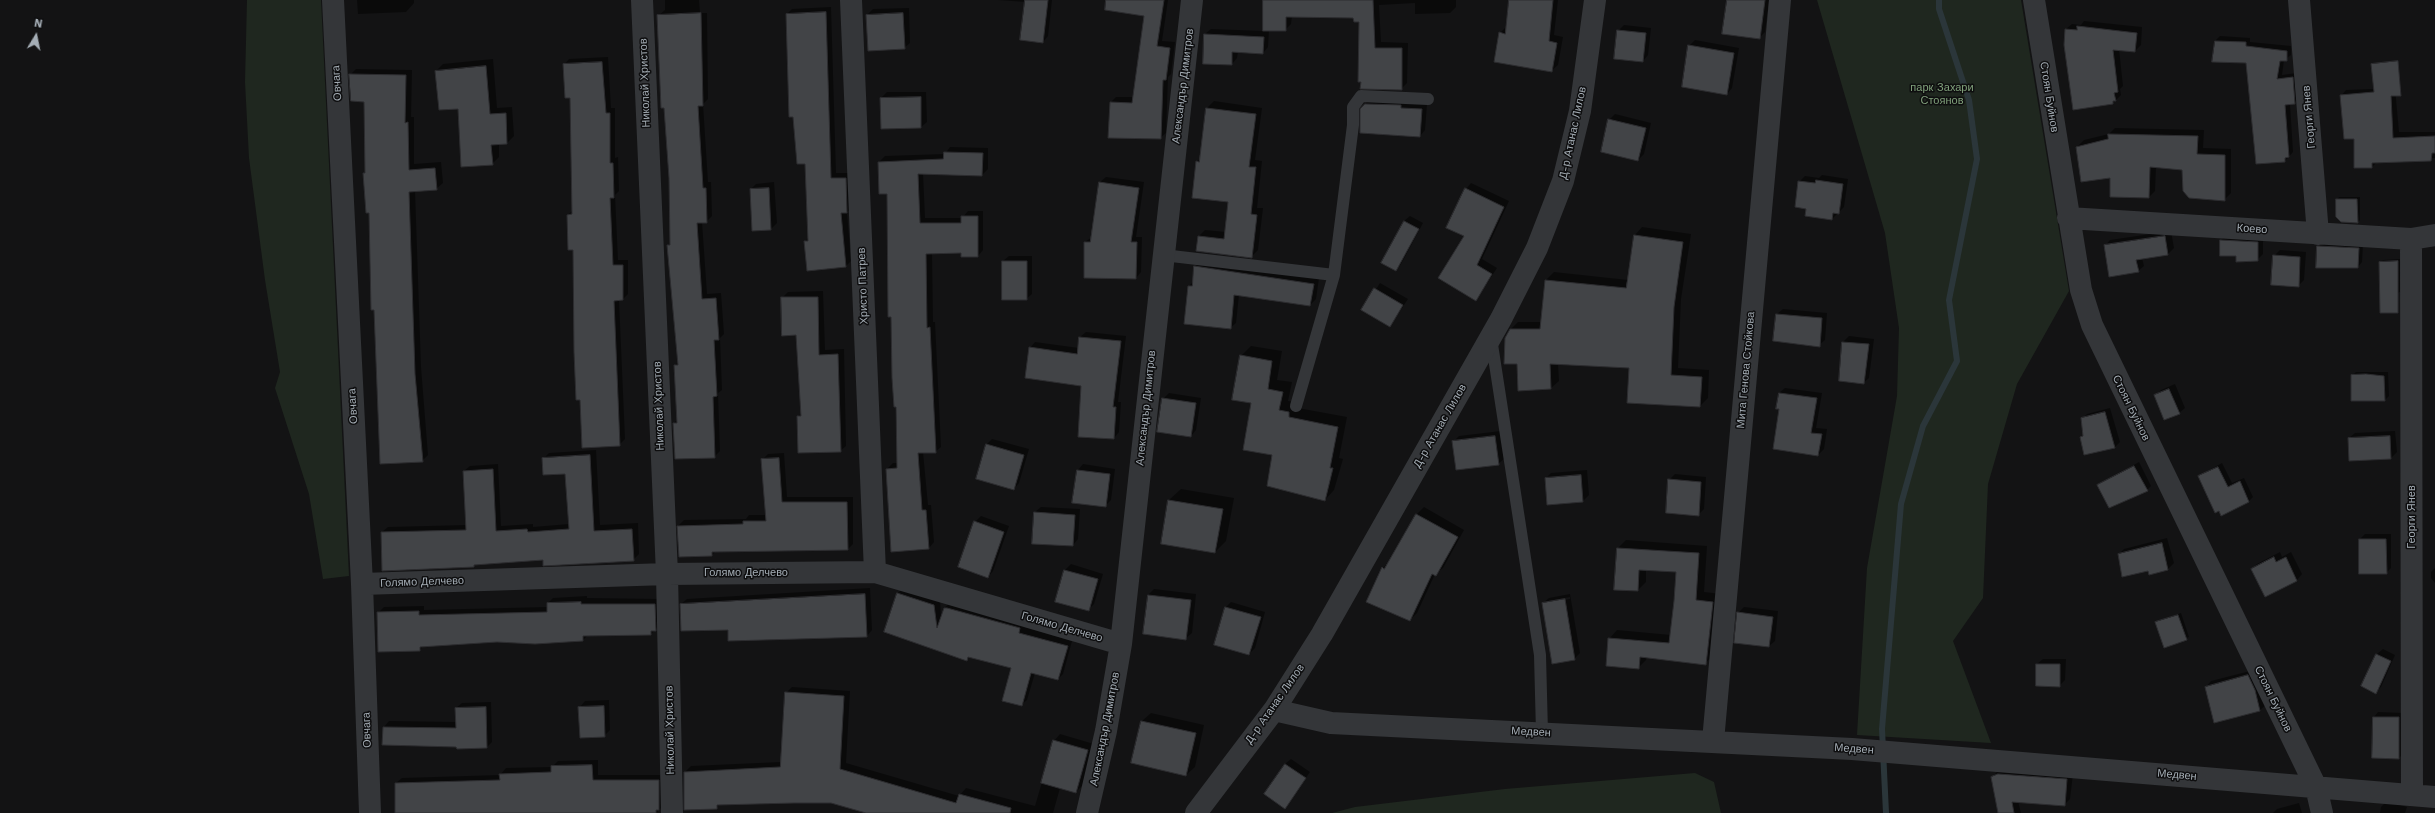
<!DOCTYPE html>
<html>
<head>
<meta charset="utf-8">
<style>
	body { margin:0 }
	#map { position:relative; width:2435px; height:813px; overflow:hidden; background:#131314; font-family:"Work Sans",sans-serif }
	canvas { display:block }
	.north { position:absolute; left:16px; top:16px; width:40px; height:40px; -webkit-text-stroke:3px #0e0e0f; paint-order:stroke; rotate:10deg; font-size:11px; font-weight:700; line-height:16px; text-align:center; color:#a4adb5 }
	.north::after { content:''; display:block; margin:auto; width:14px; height:18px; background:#a4adb5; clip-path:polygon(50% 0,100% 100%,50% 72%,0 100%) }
</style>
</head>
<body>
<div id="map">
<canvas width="2435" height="813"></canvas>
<div class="north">N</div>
</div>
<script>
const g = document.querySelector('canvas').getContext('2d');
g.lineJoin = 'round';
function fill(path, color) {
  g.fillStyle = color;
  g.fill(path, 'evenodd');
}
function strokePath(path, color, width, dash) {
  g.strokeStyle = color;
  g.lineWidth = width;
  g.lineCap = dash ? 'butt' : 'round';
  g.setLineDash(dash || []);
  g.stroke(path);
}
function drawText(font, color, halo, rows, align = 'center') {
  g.font = font + ' "Work Sans",sans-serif';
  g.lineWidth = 3;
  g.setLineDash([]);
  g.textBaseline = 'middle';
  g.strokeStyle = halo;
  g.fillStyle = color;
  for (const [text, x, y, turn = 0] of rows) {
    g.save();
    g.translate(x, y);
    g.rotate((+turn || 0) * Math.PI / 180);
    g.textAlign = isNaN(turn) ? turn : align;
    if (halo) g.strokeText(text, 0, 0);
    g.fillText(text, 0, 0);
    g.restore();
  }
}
const green = new Path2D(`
	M247,0H321L349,576L323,579L309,494L275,388L280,372L265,280L249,158L245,82Z
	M1817,0H2021L2069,291L2017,384L1988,484L1983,598L1953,641L1991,743L1857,735L1867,568L1897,396L1899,328L1885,233Z
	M1695,773L1714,782L1721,813H1332L1355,807L1505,789Z`);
const shadow = new Path2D(`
	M357,0H414V3L406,12L358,14Z
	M665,0H699L700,13H707L708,99L703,104L708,182H711L712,216L706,222H702L707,294L721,293L724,334L720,338L722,390L718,393L720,451L714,457L674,423L677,420L675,365L679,362L668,246L671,243L670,178L658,16L665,10Z
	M998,0H1052L1048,36L1043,42L1026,2Z
	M1127,0H1168L1162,41L1175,42L1171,74L1168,77L1166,133L1160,138L1111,102L1116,97H1133L1145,15Z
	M1264,0H1456V7L1450,13L1415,14V3L1379,5L1381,42L1408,43L1407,83L1401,89L1361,88L1360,20L1354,17L1292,16L1291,24L1285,30H1269L1268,47L1263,53L1238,52L1237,58L1232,64L1205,34L1211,29L1264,31Z
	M1510,0H1558L1554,35L1563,37L1558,65L1551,71L1500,33L1506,27Z
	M1728,0H1769L1765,32L1759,38Z
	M831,7L836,173H851L853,207L847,212L851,261L846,266L805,242L808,238L806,163L794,116L787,14L792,9Z
	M909,8L910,43L904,48L869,50L867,15L873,9Z
	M2084,21L2142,27L2141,45L2135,51L2119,49L2123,86L2120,89L2121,95L2112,104L2066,29L2072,24L2081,25Z
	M1624,25L1651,28L1648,55L1643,61L1618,31Z
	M2220,36L2250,38V42L2291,46V55L2284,60L2282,75L2297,73L2299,98L2294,103L2290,104L2293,152L2285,161L2247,62L2215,41Z
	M1695,40L1739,48L1732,88L1727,94L1689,46Z
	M608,57L611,108H615V158L618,157L619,191L615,195L618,260H628V294L623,299L619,300L625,439L619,445L568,215L573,210L571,97L564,65L569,59Z
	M493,59L497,108L512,107L514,136L507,143L499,144V157L492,164L436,71L443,64Z
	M356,69L412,70L411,117H414V164L441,162L443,183L436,189L415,190L421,367L428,455L422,461L370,212L364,173L366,171L365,101L350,75Z
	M2395,88L2399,132H2435V158L2377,162L2372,167L2341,96L2346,90Z
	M887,92H926L927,122L921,127L882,128L881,98Z
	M1371,98L1427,104L1425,130L1420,136L1365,104Z
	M1214,101L1262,108L1255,160L1262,161L1257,208H1263L1258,250L1251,257L1199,236L1205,230L1226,232L1229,201L1197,162L1201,158L1207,108Z
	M1615,114L1651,123L1644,154L1638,160L1609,120Z
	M2115,128L2204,130L2203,148L2231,149V193L2224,200L2183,169L2156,167L2155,191L2149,197L2111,177L2077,147L2084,140L2109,134Z
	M950,147L988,148V169L982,175L923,173L925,218H962L968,211H983V250L978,256L962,252L932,253L933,322H935L941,447L935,452H923L928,505H931L934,542L929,548L887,469L893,463H897L888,193L879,162L885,156L945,154Z
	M1822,175L1848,179L1844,207L1832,219L1807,208L1799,182L1805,176L1819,178Z
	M1106,177L1144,182L1136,237H1142L1141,272L1136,278L1085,242L1092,237L1100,182Z
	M774,182L777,223L771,229L753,230L751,189L756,184Z
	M1471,183L1509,201L1482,259L1497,268L1476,300L1465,236L1466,189Z
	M2339,197H2360V220L2358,222L2337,200Z
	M1410,216L1423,223L1401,264L1396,270L1404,221Z
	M1642,227L1691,234L1681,299L1678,368L1709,370L1708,398L1700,406L1630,367L1558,364L1559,381L1551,388L1518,363L1510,330L1518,322H1542L1546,280L1554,272L1628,280L1635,235Z
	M2171,231L2174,248L2168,254L2142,258L2144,266L2138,271L2105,246L2110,240Z
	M2226,235L2263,237V254L2257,260L2237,255L2221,240Z
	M2323,242L2363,244L2362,262L2358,267L2318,247Z
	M2280,250L2306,252L2304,280L2298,286L2274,256Z
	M1009,256H1032V294L1026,299L1003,261Z
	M2400,259L2401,291L2398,293L2381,294L2380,262L2383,260Z
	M1201,261L1319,278L1316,299L1310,305L1239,295L1236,323L1230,328L1189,286L1194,281L1195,267Z
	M1380,283L1408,299L1390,326L1363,310Z
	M823,291L825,350L844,349L846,446L840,451L798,416L802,413L797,334L782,298L788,292Z
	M1783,309L1827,313L1825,340L1819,345L1777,314Z
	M1086,332L1126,336L1118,402H1121L1119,432L1114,438L1082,385L1030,348L1035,342L1079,348L1080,337Z
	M1849,336L1874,339L1869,378L1863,383L1840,380L1843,342Z
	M1251,346L1282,351L1277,380L1292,382L1288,401L1299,403L1298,408L1347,417L1339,458L1343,459L1334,490L1325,500L1273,454L1252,402L1241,356Z
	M2356,372H2388L2389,396L2385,400L2352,376Z
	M2175,384L2185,408L2179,413L2156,395L2161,390Z
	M1785,388L1822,393L1816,428L1827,429L1824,449L1818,455L1780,408L1779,393Z
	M1169,393L1201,398L1196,430L1191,436L1163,399Z
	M2110,408L2120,442L2115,447L2085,454L2081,437L2084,434L2082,419L2087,414Z
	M1501,431L1504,459L1498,464L1453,442L1459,436Z
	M2395,431L2397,452L2391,458L2350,460L2349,438L2355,433Z
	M992,439L1029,449L1019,483L1014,489L987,444Z
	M596,450L600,525L638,523L639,554L633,560L544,558L476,564L474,566L382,532L388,527L467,525L464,471L470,466L498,464L501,526L533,524V527L569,524L566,473L543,459L549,453Z
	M784,453L787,497H853V544L848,549L716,551L712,555L680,556L678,526L684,520L746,519L749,515H766L762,460L768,454Z
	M2139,462L2151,486L2147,490L2099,485Z
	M2222,463L2232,483L2244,478L2253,497L2249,501L2199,476Z
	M1083,464L1115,469L1111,500L1105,506L1074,502L1078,470Z
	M1587,470L1589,495L1583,501L1548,504L1546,478L1551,473Z
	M1675,474L1706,477L1704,509L1698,515L1669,480Z
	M1181,489L1234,498L1226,541L1215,552L1162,543L1169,500Z
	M1041,507L1080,509L1078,539L1073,545L1035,512Z
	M1424,507L1464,530L1443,568L1435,574L1417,613L1410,620L1383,568L1390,561L1417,514Z
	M981,516L1009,526L993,571L988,577L975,522Z
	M2365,534H2391V568L2386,573L2360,539Z
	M2167,538L2174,563L2168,569L2149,574V570L2119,554L2124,549Z
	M1626,540L1707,546L1704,592L1721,594L1714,655L1705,663L1647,656L1646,660L1638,668L1609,639L1617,630L1671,635L1677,571L1646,570V582L1638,590L1618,548Z
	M2280,552L2282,557L2291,552L2302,574L2297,580L2252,569L2257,564Z
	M1071,564L1103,574L1094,604L1088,610L1056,601L1065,570Z
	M2435,568V583L2431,578V572Z
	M870,588L872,630L867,636L729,629L681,604L687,599Z
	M903,588L940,599L941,617L944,608L950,603L1025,623L1024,627L1072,641L1063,674L1058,679L1035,673L1027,700L1021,705L1013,668L970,656L967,660L898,593Z
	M1154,589L1196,594L1192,633L1186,638L1144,633L1148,595Z
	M1570,594L1580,653L1574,659L1543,603L1549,598ZM1570,597V599L1548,603V601Z
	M587,596V598L660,599L661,624L651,634L588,635L583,640L497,641L424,645L420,650L378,613L384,607L424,606V610L548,607V603L553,598Z
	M1231,602L1265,612L1255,648L1249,654L1226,607Z
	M1744,607L1778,611L1775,641L1769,646L1738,613Z
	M2181,613L2189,637L2165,647L2156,622Z
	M2383,649L2395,655L2381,687L2375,692L2362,686L2377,654Z
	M2043,659H2066L2065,680L2059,686L2037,664Z
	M2254,670L2266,705L2260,710L2215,722L2206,687L2211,681Z
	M792,687L850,691L846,763L959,796L966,788L1035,806L1054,741L1060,734L1094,744L1082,786L1076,792L1060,788L1053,813H870L831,802L720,804L716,808L685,772L691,766L781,762L786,693Z
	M609,700L610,730L604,736L580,707L585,701Z
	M491,702L492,742L487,747L383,744L384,727L389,721L457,722L456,708L462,703Z
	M2378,712L2404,713V753L2399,758L2373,757L2374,717Z
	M1151,713L1204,725L1195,767L1186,775L1132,763L1142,721Z
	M1291,759L1310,772L1285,807V764Z
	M598,760V775H664L665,804L656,813L396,783L402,778L500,775L506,768L552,767L558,761Z
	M1997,772L2073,774L2070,799L2064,805L2018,801L2021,813H1999L1992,777Z
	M2387,801L2407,807L2405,813H2380L2381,807Z
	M2299,803L2302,813H2273L2277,809Z`);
const stream = new Path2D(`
	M1886,813L1882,729L1901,504L1923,426L1957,361L1949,300L1977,159L1969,100L1939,9V0`);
const building = new Path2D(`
	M1025,0H1048L1043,43L1020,40Z
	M1106,0H1164L1157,46L1170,48L1166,80H1163L1161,139L1108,138L1110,102L1132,103L1144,16L1105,10Z
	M1263,0H1373L1375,48H1402V90L1360,89L1361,82H1358L1359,22H1354L1353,18L1286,17V31H1263Z
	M1509,0H1553L1549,41L1557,43L1552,72L1494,62L1499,32L1505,34Z
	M1727,0H1765L1760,39L1722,34Z
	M826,12L831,178H846L847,213H841L846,267L807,271L804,241H808L805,164H797L793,117H789L786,14Z
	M701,13L703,106H698L703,188H706L707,223H697L702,299L716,298L719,340H714L717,396L713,397L715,458L675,459L673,423H677L674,365H678L667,245H670L669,178L664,108H661L657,15Z
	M903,13L905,49L868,51L866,15Z
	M2077,26L2137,33L2135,52L2113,50L2118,92L2114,93L2116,101H2113V104L2073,110L2064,45L2065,29L2077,30Z
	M1617,30L1646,33L1643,62L1614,59Z
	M1204,34L1264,37L1263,54L1232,52V65L1203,64Z
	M2215,41L2246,42V46L2287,51V61H2280L2277,79L2293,77L2295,104L2285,105L2289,157L2285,158V162L2256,164L2246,63L2212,62Z
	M1688,45L1734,53L1727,95L1682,87Z
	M2398,61L2401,96H2391L2393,138L2435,136V153H2432L2431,161L2372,163V168H2354V139H2344L2340,95L2374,92L2371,64Z
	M602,62L606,113H610V163H613L614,198H610L613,265H623V300L614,301L620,446L582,448L580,400H576L574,352L573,250H568L567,215L572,214L570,98H565L563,64Z
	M486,66L490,114L506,113L507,144L491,145L493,165L461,167L458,109L439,110L435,71Z
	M349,74L406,75L405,123L408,122L409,170L435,168L437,190L409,192L415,374L423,462L380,464L374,310H371L369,213H366L363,173H365L364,102L351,101Z
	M921,97V128L881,129L880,98Z
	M1365,104L1401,105V108L1422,109L1420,137L1360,133V109Z
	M1206,108L1256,114L1249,167H1256L1251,214L1257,215L1252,258L1196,251L1198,236L1224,239L1228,202L1192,198L1196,161L1199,162Z
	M1608,119L1646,128L1638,161L1601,152Z
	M2108,134L2198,136L2197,154L2225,155V201L2189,198L2183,191L2182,170L2150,167L2149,198L2110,197V178L2081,182L2076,147L2108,139Z
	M944,152L983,153L982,176L918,174L920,223H961V216H978V257H961V253L926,254L927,328L930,327L936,453H918L922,510H926L929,549L891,552L886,469L897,468L896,407H894L892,378L891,317H888L887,194H879L878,162L943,159Z
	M1816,180L1843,184L1839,214L1833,213L1832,220L1805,216L1806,209L1795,207L1798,181L1815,183Z
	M1099,182L1139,188L1131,242H1137L1136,279L1084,278V242H1090Z
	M769,188L771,230L752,231L750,189Z
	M1465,188L1504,207L1477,265L1492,274L1476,301L1438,278L1464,236L1446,228Z
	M2336,199H2357L2358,223L2341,222L2336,217Z
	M1404,221L1419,229L1396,271L1381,263Z
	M1634,235L1683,242L1674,307L1671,375L1702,377L1700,407L1627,403L1629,368L1550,364L1551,389L1518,391L1517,364H1504L1505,338L1510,329H1540L1545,280L1626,288Z
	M2165,236L2168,255L2136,260L2139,272L2109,277L2104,245Z
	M2220,240L2258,242V261L2236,262V256H2220Z
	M2317,246L2359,248L2358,268H2316Z
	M2273,255L2300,257L2299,287L2271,285Z
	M1002,261H1027V300H1002Z
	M2398,261V313H2380L2379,262Z
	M1194,266L1314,284L1310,306L1234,295L1231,329L1184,324L1188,286H1192Z
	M1374,288L1403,305L1390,327L1361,310Z
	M781,297H818L819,355L838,354L841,452L798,453L797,416H801L796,335L782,336Z
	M1776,314L1822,318L1820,347L1773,341Z
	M1079,337L1121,341L1113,407H1116L1114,439L1078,437L1081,386L1025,378L1029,347L1077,354Z
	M1842,342L1869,344L1864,384L1839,381Z
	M1240,355L1272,361L1268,389L1283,392L1279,410L1289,412V417L1338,427L1330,468H1333L1325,501L1267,486L1272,455L1243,450L1251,403L1232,400Z
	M2366,374L2384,376L2385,401H2351V375Z
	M2169,389L2180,414L2164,420L2154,395Z
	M1779,393L1817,398L1811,433L1822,434L1818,456L1773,449L1779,409H1776Z
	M1162,398L1196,403L1191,437L1157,432Z
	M2105,412L2115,448L2084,455L2080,437L2083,436L2081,418Z
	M1495,436L1499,465L1456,470L1452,441Z
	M2390,436L2391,459L2349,461L2348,438Z
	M986,444L1024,455L1014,490L976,479Z
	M590,455L594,531L632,529L634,561L543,566V560L474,565V567L382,571L381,532L466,530L463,471L493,469L496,531L527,529L528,532L569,529L565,474L543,475L542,458Z
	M779,458L782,502H847L848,550L712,552V556L679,557L677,526L743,524V521H766L761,459Z
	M2134,466L2148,491L2109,508L2097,485Z
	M2218,467L2228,487L2240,481L2249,502L2221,516L2219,511L2215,513L2198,476Z
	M1077,470L1110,474L1106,507L1072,503Z
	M1581,475L1583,502L1547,505L1545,478Z
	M1668,479L1701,482L1699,516L1666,513Z
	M1168,500L1223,509L1215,553L1161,544Z
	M1034,512L1075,515L1073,546L1032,544Z
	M1416,514L1458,537L1436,576L1432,574L1410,621L1366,602L1382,567L1384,569Z
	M974,521L1004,532L988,578L958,567Z
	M2359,539H2386L2387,574H2359Z
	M2162,543L2168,570L2149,575L2148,571L2122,577L2118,554Z
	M1617,548L1699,553L1696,600L1713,602L1706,665L1640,657L1639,669L1606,666L1608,638L1669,643L1674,601L1676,572L1639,570L1638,591L1614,590Z
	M2274,557L2276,562L2286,557L2297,581L2265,597L2251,569Z
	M1064,570L1098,579L1089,611L1055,602Z
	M897,593L934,605L937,628L944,608H947L1020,628L1019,633L1068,646L1058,680L1031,673L1022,706L1002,701L1011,668L968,657L967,661L884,632Z
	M865,594L867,637L728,641V630L681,631L680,604Z
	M1148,595L1191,600L1186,640L1143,634Z
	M1565,599L1575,660L1552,664L1542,603Z
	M581,602V604H655L656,631H651V635L583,636V641L535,644L497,642L420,647V651L378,652L377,612L419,611V615L547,612V603Z
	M1225,607L1261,617L1249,655L1214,645Z
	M1737,612L1773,617L1769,647L1734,643Z
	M2178,615L2187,640L2164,648L2155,622Z
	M2376,654L2391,661L2376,694L2361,686Z
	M2036,664H2060V687L2036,686Z
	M2248,675L2255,690L2260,711L2214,723L2205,687Z
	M785,692L844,696L840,769L956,803L959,794L1011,808L1010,813H866L831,803H794L717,805V809L684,810V772L780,767Z
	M604,706L605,737L580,738L578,707Z
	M486,707L487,748L457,749L456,747L382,745L383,727L456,728L455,708Z
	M2373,717H2399V759L2372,758Z
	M1141,721L1196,733L1186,776L1131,763Z
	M1053,740L1088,750L1076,793L1041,783Z
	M1285,764L1306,778L1285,809L1264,794Z
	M592,765L593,780H659V810H656V813H395V783L500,780L499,774L551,772V766Z
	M1998,774L2067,779L2065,806L2012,802L2014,813H1998L1991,777Z`);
const lane = new Path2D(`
	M1163,255L1334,275
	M1491,338L1540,655L1542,733
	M1296,406L1334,275L1353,125V107L1361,96L1428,99`);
const street = new Path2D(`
	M333,0L362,584L370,813
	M642,0L667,574L672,813
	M851,0L875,572
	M2034,0L2081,290L2092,325L2316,787L2322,813
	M2299,0L2318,234
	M2068,218L2411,239L2435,235
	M2411,239L2412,795
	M362,584L667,574L875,572L1121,644
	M1274,710L1331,723L1852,749L2435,797
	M1713,741L1780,0
	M1087,813L1106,731L1121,644L1192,0
	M1196,813L1274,710L1322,634L1501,319L1537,248L1563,181L1580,111L1595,0`);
const streetNames = [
	["Овчага",337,83,-93],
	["Николай Христов",645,83,-92],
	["Александър Димитров",1183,86,-83],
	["Стоян Буйнов",2049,97,81],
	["Георги Янев",2309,117,-95],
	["Д-р Атанас Лилов",1573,133,-78],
	["Коево",2252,229,4],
	["Христо Патрев",863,286,-92],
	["Мита Генова Стойкова",1746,370,-85],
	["Овчага",353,406,-93],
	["Николай Христов",659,406,-92],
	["Александър Димитров",1146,408,-84],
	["Стоян Буйнов",2131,408,64],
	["Д-р Атанас Лилов",1440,426,-60],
	["Георги Янев",2412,517,-90],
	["Голямо Делчево",746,573],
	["Голямо Делчево",422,582,-2],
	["Голямо Делчево",1062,627,16],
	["Стоян Буйнов",2273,699,64],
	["Д-р Атанас Лилов",1275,704,-55],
	["Александър Димитров",1105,729,-79],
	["Овчага",367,730,-92],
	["Николай Христов",670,730,-91],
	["Медвен",1531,732,3],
	["Медвен",1854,749,4],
	["Медвен",2177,775,5]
];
const parkNames = [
	["парк Захари",1942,88],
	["Стоянов",1942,101]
];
fill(green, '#1f271f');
fill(shadow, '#0007');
strokePath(stream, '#2b363a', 6);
fill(building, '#424447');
strokePath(building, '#2d2d30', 1);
strokePath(lane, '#343639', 12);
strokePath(street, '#343639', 22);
drawText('11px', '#a4adb5', '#0e0e0f', streetNames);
drawText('11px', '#80a07b', '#0e0e0f', parkNames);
</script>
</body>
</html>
